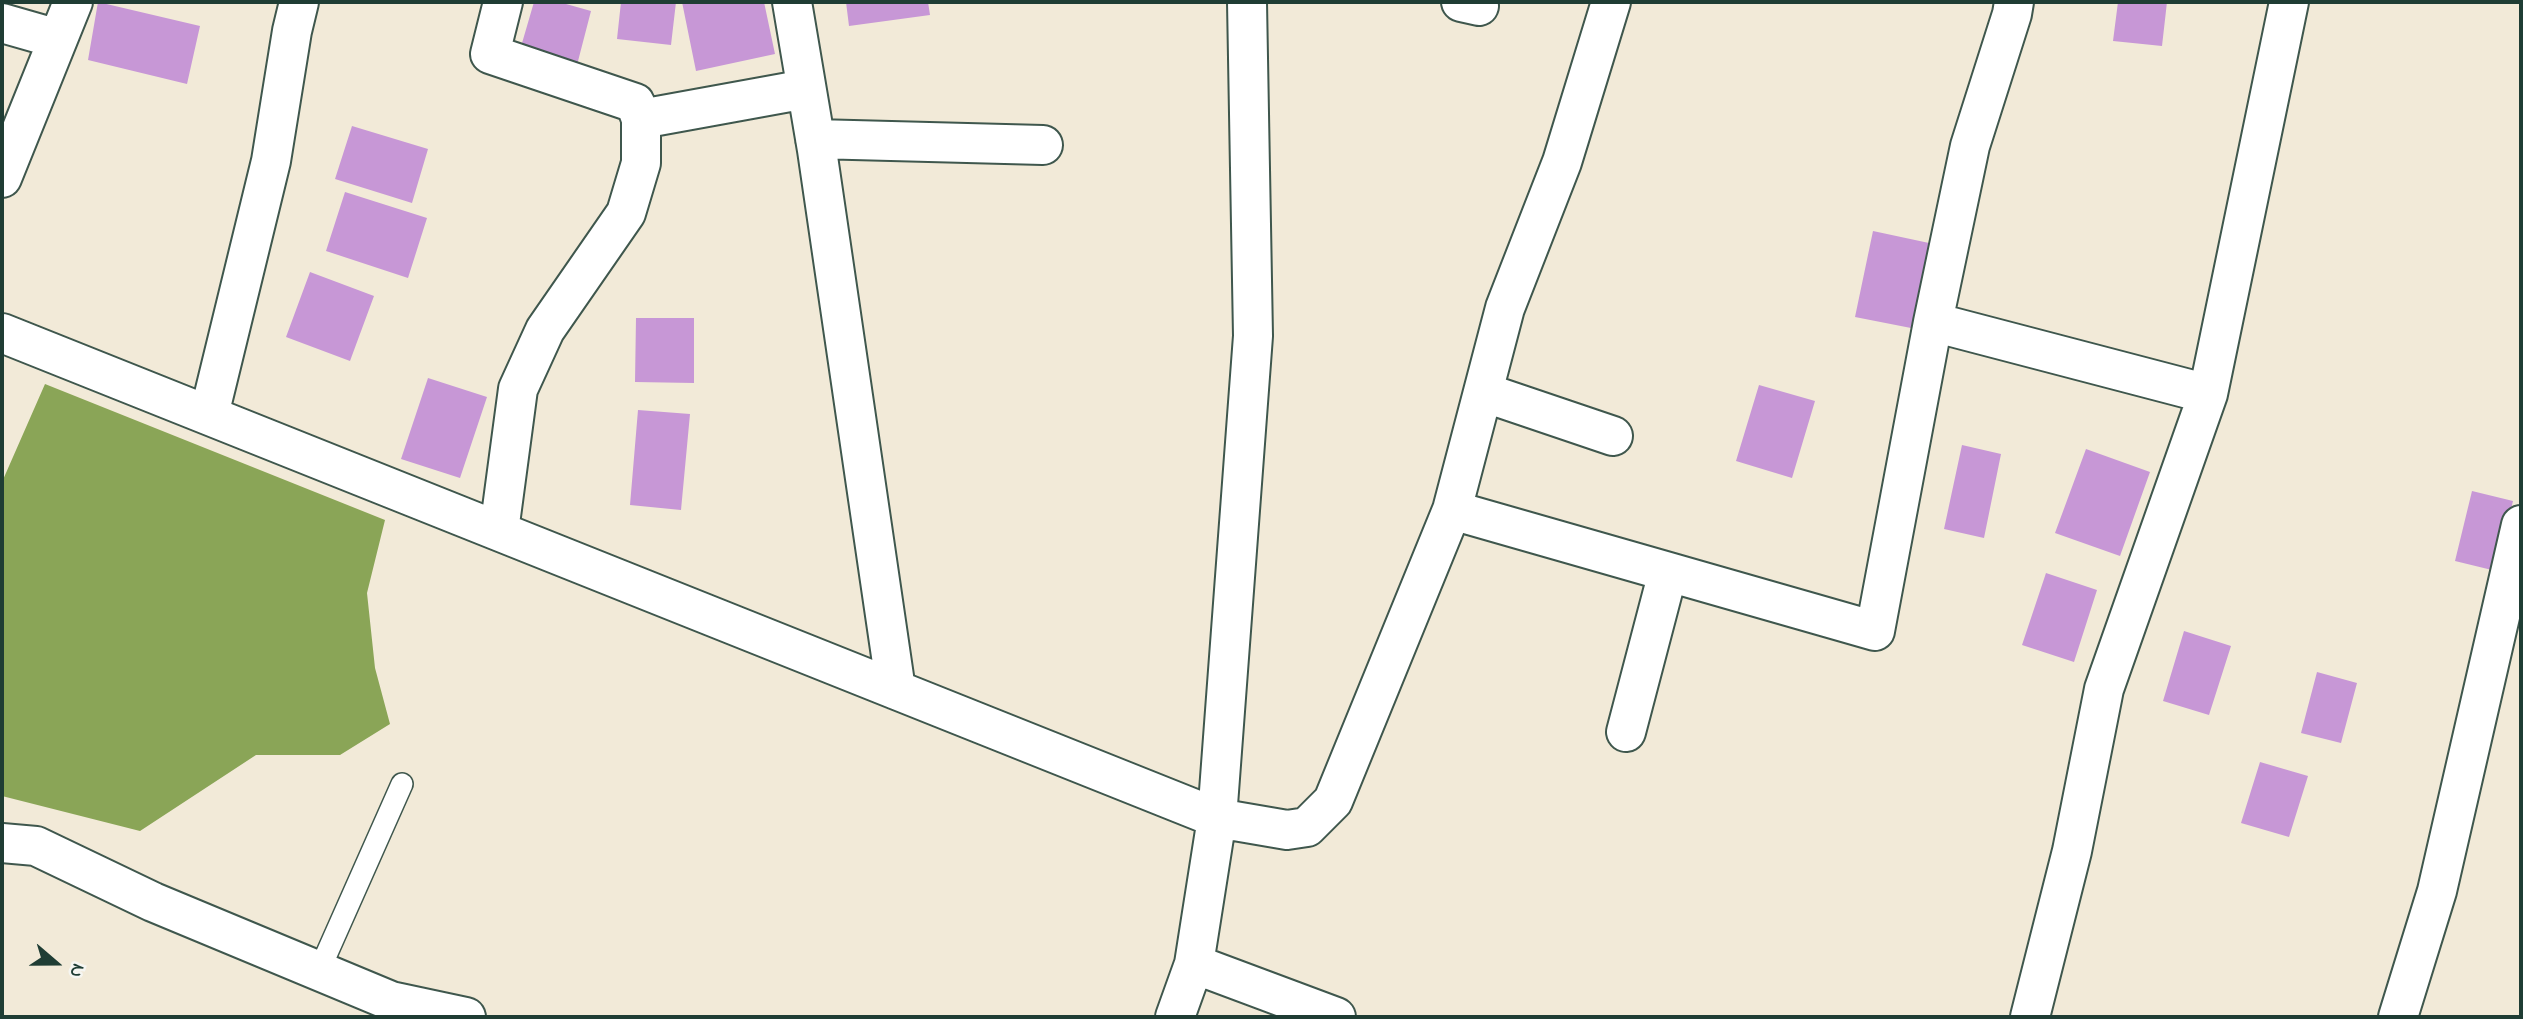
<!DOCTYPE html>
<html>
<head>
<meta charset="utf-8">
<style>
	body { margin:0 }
	#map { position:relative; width:2523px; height:1019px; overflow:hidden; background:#f2ead8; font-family:"Indie Flower",sans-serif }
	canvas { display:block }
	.frame { position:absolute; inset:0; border:4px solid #1f3d34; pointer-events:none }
	.north { position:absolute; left:21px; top:928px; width:70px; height:70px; -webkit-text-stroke:5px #f6f6f2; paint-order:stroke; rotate:110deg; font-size:19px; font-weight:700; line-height:28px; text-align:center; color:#1f3d34 }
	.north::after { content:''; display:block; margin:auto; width:24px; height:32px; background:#1f3d34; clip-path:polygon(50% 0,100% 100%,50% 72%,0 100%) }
</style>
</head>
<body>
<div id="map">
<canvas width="2523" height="1019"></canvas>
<div class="frame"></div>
<div class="north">N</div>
</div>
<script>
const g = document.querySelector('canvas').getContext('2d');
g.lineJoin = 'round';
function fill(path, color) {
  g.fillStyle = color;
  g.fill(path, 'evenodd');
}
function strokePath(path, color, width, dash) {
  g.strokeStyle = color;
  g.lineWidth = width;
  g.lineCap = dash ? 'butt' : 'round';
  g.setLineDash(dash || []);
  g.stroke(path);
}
const forest = new Path2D(`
	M45,384L385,520L367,593L375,668L390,724L340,755H256L140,831L2,796V482Z`);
const building = new Path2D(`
	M98,2L200,26L187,84L88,60Z
	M534,2H559L591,11L577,65L520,50Z
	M621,2H676L671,45L617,39Z
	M682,2H764L775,54L696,71Z
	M846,2H928L930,15L849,26Z
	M2118,2H2167L2162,46L2113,41Z
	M352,126L428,149L412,203L335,179Z
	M345,192L427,218L408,278L326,251Z
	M1873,231L1929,243L1911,328L1855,317Z
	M310,272L374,296L350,361L286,337Z
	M636,318H694V383L635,382Z
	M428,378L487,397L460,478L401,459Z
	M1759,385L1815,401L1792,478L1736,461Z
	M638,410L690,414L681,510L630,505Z
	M1962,445L2001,454L1984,538L1944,529Z
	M2086,449L2150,472L2120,556L2055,533Z
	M2472,491L2513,501L2496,571L2455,561Z
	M2046,573L2097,590L2074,662L2022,645Z
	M2184,631L2231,646L2209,715L2163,701Z
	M2317,672L2357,683L2341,743L2301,733Z
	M2260,762L2308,776L2289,837L2241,823Z`);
const service = new Path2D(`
	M319,971L402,784`);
const minor = new Path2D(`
	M792,2L817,150L896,690
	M1461,2L1479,6
	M2,23L58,39
	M641,119L806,89
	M815,139L1043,145
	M2,178L73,2
	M1933,322L2208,394
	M2,333L1217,818L1287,830L1307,827L1333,801L1452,510L1505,308L1562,162L1611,2
	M1483,392L1613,436
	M209,415L271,161L292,31L299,2
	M1452,510L1875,631L1933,322L1970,146L2012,14L2014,2
	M499,531L518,389L545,330L626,213L641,163V119L635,103L490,54L503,2
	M1626,732L1668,572
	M2,843L36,846L153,902L391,1001L466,1017
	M1194,964L1336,1017
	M1175,1017L1194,964L1217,818L1253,336L1247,2
	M2030,1017L2072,851L2104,689L2208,394L2289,2
	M2398,1017L2437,891L2521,525`);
fill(forest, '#8aa557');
fill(building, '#c797d6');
strokePath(service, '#3f574d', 24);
strokePath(minor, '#3f574d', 42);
strokePath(service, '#fff', 21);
strokePath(minor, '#fff', 38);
</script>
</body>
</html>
